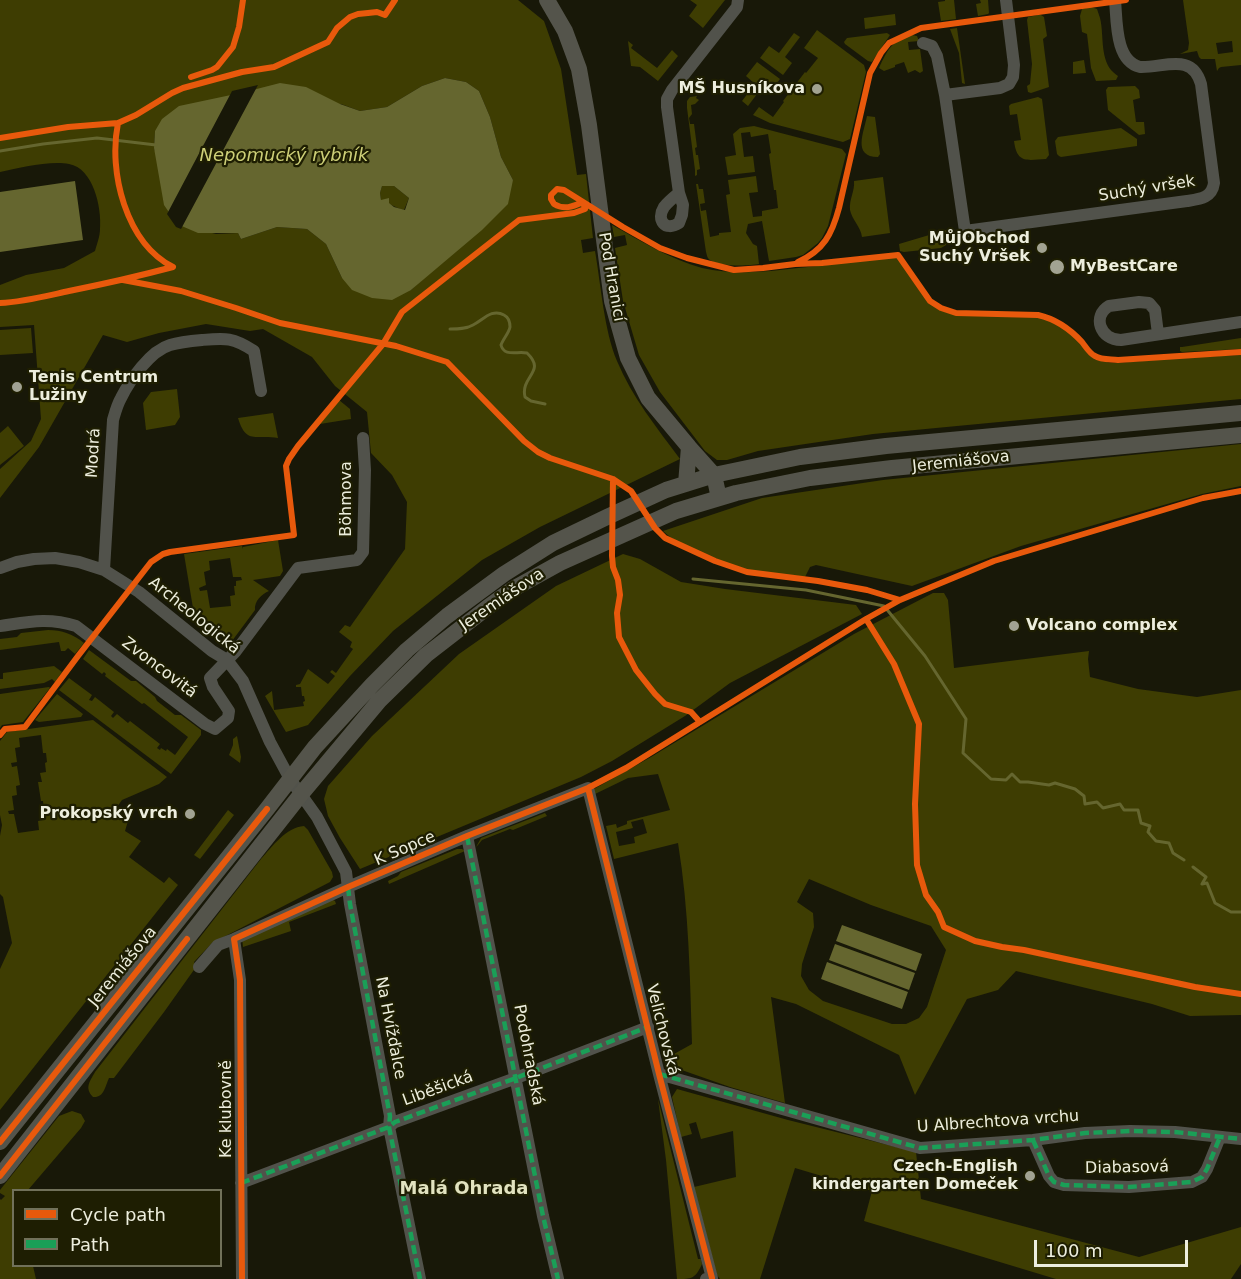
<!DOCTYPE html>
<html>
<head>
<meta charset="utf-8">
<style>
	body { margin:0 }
	#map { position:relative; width:1241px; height:1279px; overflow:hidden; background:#181808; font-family:"DejaVu Sans",sans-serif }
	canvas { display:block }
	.legend { position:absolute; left:12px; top:1189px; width:210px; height:78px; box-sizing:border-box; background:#1e1e02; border:2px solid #71715a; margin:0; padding:8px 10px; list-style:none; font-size:18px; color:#edeedd }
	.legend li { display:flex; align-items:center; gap:12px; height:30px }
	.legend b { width:30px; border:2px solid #71715a }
	.scale { position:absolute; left:1034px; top:1240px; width:154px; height:27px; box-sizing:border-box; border:3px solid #edeedd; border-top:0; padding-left:8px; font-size:18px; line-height:21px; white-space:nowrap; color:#edeedd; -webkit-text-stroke:4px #1e1e02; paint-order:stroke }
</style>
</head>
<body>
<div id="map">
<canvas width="1241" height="1279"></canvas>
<ul class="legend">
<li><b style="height:8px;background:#e8590c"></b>Cycle path</li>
<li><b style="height:8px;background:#1a9f57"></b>Path</li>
</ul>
<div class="scale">100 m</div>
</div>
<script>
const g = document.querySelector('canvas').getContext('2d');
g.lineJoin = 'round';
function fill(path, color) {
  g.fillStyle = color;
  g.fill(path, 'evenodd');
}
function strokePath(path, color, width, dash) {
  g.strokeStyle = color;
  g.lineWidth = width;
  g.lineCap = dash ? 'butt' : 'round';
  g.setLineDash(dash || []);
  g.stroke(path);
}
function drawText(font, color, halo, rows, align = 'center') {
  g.font = font + ' "DejaVu Sans",sans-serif';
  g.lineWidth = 4.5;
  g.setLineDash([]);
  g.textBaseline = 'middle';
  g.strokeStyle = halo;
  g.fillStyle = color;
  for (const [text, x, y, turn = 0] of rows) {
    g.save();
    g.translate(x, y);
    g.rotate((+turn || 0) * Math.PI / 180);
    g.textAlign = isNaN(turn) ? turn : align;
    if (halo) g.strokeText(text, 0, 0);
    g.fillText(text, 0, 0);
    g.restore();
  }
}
const green = new Path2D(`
	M0,0H518L544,21L561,69L577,175L586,174L593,238L581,240L583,253L595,251C601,285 604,330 617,361C632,397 657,428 680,459L540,527L482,560L393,631L350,676L308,725L286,732L265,696L272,691L274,710L304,706L303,702L305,701L304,696H302L301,687H296V685L300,684L308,669L328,684L335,676L330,672L332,670L336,673L353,649L350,647L352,642L339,632L345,625L350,627L405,549L407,502L392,475L371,453L367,412L335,386L312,357L263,329L250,331L206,324L159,333L127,342L103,335L39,447L0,498V469L31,441L41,419L34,325L0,327V285L26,275L64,268L95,251C97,244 100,236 100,229C102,207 93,168 69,164C51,160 18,168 0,172ZM445,78L466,82L479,91L490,117L501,157L513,180L435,268L411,290L342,278L326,244L307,229L277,227L241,239L238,233L216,234L177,224L154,148L155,131L341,104L360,111L387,107L422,86Z
	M690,0H725L703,28L689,16L697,5Z
	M945,0H954L956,19L941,21L938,2L945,1Z
	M980,0H988L989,13L988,14L978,16L976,4L981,3Z
	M1183,0H1241V65L1221,67L1219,68L1217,71L1215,59H1201L1199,57L1197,51L1180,54L1188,50L1189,43ZM1232,41L1233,52L1218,54L1216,43Z
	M1091,7L1097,9C1098,12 1099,15 1100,18C1104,33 1100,56 1111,70C1113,72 1115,74 1118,76L1116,80L1096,81L1091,68L1087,34L1082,32L1080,16L1082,9Z
	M895,14L896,25L865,29L864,18Z
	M1038,15H1041L1044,17L1047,36L1043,39L1049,87L1031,93L1028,92L1027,86L1030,84L1032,64L1027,20L1028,17Z
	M957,28L965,84L962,83L959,53L950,29Z
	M817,30L864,65L866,72L850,139L843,142L770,123L753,115L759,107L773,117L784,102L783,101L805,72L806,73L818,58L804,48Z
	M794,33L800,37L785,57L792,63L783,75L760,58L769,46L779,53Z
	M887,33L890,35L872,62L868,61L845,44L844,42L847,38Z
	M912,35L917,36L919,41L908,42L909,50L920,49L923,71L920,73L915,70L908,73L904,62L895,65V67L884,71L879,68C888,49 891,41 912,35Z
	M628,41L633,45L631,48L657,68L672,50L678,56L658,81L640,67L631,66Z
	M1084,60L1086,73L1073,74V62Z
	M757,62L780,79L771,91L763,86L748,106L742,101L755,84L746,76Z
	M1135,86L1139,90L1140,98L1133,100L1136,122H1144L1145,134L1139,135L1108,110L1106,90L1108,87Z
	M697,96L696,98L699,100L695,104L691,105L692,114L689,118L690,124H694L697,147L695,148L696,155H698L700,169L697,170V175L695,176V170L687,108V101L690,97Z
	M1038,97L1042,99L1049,155L1046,159C1027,160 1017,164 1014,141L1021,140L1017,114L1010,115L1009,106L1011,104Z
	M867,116L875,117L880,154L878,157C852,157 864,132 867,116Z
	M754,126L842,149L846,154L828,226L822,238L818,243L803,255L796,257L769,261L762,221L748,224L746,233L753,244L757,246L759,264C750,266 718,267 710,260C707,258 707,255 706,252L696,184H698L699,189H703L705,203L700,204L701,211L706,210L710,237L719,235V233L731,232L726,195L730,194L728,180L756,176L758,192L749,193L753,217L762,216V211L778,208L776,190H774L769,154L771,153L768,134L751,137L750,132L741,133L744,157L753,156L755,172L728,175L725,157L736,155L733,134L740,128Z
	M1121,128L1137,139V146L1061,157L1059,156L1057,154L1055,141L1058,137Z
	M883,177L890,233L862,237C861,227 852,220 850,210C849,199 855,191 854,181Z
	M382,186H394L409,198L404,210C395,208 390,203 381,200L380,193Z
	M612,225C641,241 670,259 702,268C734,275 766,272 798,268C831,265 864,260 898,255L930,301L941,308L956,313L1038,315C1054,319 1070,327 1081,341C1082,344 1083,347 1085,350C1092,360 1106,363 1118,363L1178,358L1241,355V399L873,434L758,451L727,460H717L705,451L660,392L639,355L623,301L615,248L627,245L625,235L614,237Z
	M946,230L947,240L946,245L941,248L904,252L900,251L899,244Z
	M31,328L33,353L0,355V330Z
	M1241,338V349L1182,352L1180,351V347H1182Z
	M177,389L180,417L175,425L146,430L143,403L151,392Z
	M339,400L350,409L351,419L320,424Z
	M273,413L278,438C256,434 246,445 238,418Z
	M8,426L24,446L0,465V433Z
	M1241,444V486L1202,494L1021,546L912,586L816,565L810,567L805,577C787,574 767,574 749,570C726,565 679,547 663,531L762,498L883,480Z
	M278,540L283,571L280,576L253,580L269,591C262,594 254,601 255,610L232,641H229L203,619L204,616L193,608L184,554L242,546L243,549V547ZM230,558L233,577H241L242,580L236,581V586H234L235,595L230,596L231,606L210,608L207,590L200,591L199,588L206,585L204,572L210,570L209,561Z
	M623,554L640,559L681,582L725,589L856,605L862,614L730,683L685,716L612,761L581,777L360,869L340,838L328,816L324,799L328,786L372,736L459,654L556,586Z
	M933,593H944L948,600L954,668L1089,651L1088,659L1090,677L1138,689L1197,697L1241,690V1015L1190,1016L1152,1004L1016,971L998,990L967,999L915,1095L899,1055L796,1004L771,997L785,1103L730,1087L676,1068L664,1058L674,1054L692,1044C690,977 689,910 678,843L614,859L606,826L616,824L617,828L627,824V821L670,810L658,774L628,778L595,794L594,789L651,757L854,634ZM643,819L647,833L634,837L635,843L619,846L616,832L633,828L631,822ZM809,879L871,905L931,926L946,950L927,1007L919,1018L906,1024H892L823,1001L809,990L801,976L802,964L814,927L813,913L797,902Z
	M48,630C62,630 73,634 84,643L75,654L68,648L65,651H61L59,642L0,650V639L17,637L21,633Z
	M89,650L131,681H136L155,697L157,701L175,715H181L201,730V735L171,774L59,690L69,678L92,695L89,700L92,701L95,697L114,712L111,716L113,718L117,714L128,723L130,721L160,744L157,748L160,750L161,748L166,751L167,749L175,755L188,737L144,703L142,704L105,676L106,674L104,672L102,674L83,659Z
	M54,666L62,672L55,682L52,679L44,683L0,689V679H3V673Z
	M49,687L50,688L23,722L2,725L0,728V694Z
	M57,694L83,714L81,717L39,722L35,720Z
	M93,720L167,777L159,784L122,800L117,807L118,816L122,820L128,821L125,831L141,841L129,857L164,883L169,877L178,885L0,1110V969L12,943L3,897L0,894V836L2,825L0,815V741L7,732ZM41,735L43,753H46L47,762L45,763L46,772L40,773L42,782H38L41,801H43L44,810L42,811L43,820L38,821L39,830L18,833L14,814H9L8,811L14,810L12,796L17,795L16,786L20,785L17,766L12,767L11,763L17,762L15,748L20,747L19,738Z
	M237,736L241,757L240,763L229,755L233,745V739Z
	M228,810L234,815L200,859L194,855Z
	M545,813L547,816L513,830L510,829L482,840L478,845L476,847L481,838Z
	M304,826L308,830L332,872L333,877L330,882L212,943L194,962L196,967L164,1012L114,1078H109C105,1087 104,1098 93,1097C84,1088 90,1081 95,1072L261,859C272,847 286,827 304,826Z
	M457,849H462L465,851L389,884L388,881L398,876L401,872Z
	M331,899L335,901L336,904L289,922L291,931L243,947L242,938Z
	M677,1089L788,1120L916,1152L921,1199L1139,1257L1241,1227V1264L1231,1279H1056L864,1221L872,1191L795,1168L760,1279H720L717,1275L694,1187L736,1177L733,1131L701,1139L696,1122L689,1124L692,1134L681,1137L672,1097Z
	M658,1099L698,1259H701L702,1264C695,1279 692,1279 677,1279L666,1160Z
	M72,1111L81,1114L85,1121L81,1128L28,1190H14V1266H33L36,1279H0V1199L1,1200L5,1196L0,1193V1190L59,1116Z`);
const water = new Path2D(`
	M445,78L466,82L479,91L490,117L501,157L513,180L508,204L482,230L411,290L392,300L372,298L352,290L342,278L326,244L307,229L277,227L241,239L238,233H198L177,224L164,205L154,148L155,131L162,119L179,106L245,92L280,83L306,87L340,104L360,111L387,107L422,86ZM382,186H394L409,198L405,210L394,207L389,203V198L381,200L380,193Z
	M75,181L83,240L0,252V192Z
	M842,925L922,954L916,971L836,941Z
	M835,944L915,973L909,990L829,960Z
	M827,962L908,992L902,1009L821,979Z`);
const pier = new Path2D(`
	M258,85L181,229L176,227L167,214L231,93L232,91Z`);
const stream = new Path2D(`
	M0,151L43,144L97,138L156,145
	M450,329C458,329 466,329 473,325C483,320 492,308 504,315C508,317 510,322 510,327C509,333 503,339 501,345C504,357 517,351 527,353C547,372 520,376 525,397L531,401L545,404
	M693,579L806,590L884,606L925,656L966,719L963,753L991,779L1006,780L1012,774L1020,782H1028L1049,785L1055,783L1075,789L1084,796L1085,804L1097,802L1103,808L1120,804L1124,810H1138L1141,823L1150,826L1148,832L1156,841L1169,843L1173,853L1184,860
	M1193,867L1206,877L1202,884L1207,883L1215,903L1231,912H1241`);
const street = new Path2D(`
	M923,43L932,46L937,56L945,95L965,231L1187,201C1200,199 1212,198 1214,183L1201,84C1192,52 1164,68 1140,67C1115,61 1117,21 1115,0
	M945,95L1000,88L1009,84L1013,77L1014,65L1006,0
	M679,193C674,197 668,202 664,207C656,220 665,232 679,223L682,215L683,205L679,193L667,107V99L672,90L737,7L738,0
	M1158,334L1155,310L1149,303L1139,302L1109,306C1092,316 1100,340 1121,340L1241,322
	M0,568L17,562L34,559L55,558L79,562L104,570L139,592L212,651L227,660L243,681L270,742L290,779L317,817L346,872L350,904L390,1116L389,1127L420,1279
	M104,570L113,420C115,413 117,405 121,398C130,380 150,351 170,345C180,342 191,341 202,340C225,338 233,337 254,351L261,391
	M0,626C28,622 48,617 76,626L205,724L215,729L228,718L229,711L213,687L210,678L236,651L298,568L357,560L363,552L365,470L363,438
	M467,836L543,1216L558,1279
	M234,939L240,980L242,1279
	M199,967L218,945L234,939L348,887L467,836L588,788L659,1074L712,1278L706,1279
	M659,1074L920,1148L1033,1140L1085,1133L1130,1131L1175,1132L1241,1139
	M1033,1140L1049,1176L1054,1182L1064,1185L1129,1187L1192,1182L1202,1177L1207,1169L1220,1137
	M241,1183L389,1127L395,1122L516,1078L648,1027`);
const secondary = new Path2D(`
	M547,0L565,31L579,69L589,125L612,301L628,358L648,398L689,447L714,475L719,498
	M686,484L689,447
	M0,1142L267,809L315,747L372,685L407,650L447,616L504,574L553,543L607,517L666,490L714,475L800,457L886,446L1241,413
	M0,1176L302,793L379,701L426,655L488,607L513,589L560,563L676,511L736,493L810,478L892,468L1241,435`);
const quiet = new Path2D(`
	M467,836L543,1216L558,1279
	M348,887L350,904L390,1116L389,1127L420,1279
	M659,1074L920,1148L1033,1140L1085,1133L1130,1131L1175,1132L1241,1139
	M1033,1140L1049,1176L1054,1182L1064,1185L1129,1187L1192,1182L1202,1177L1207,1169L1220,1137
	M241,1183L389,1127L395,1122L516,1078L648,1027`);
const cycleway = new Path2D(`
	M191,77L212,70L217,67L233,47L239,27L243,0
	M118,123C108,172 126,243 173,267
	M0,138L68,127L118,123L136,115L172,93L183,88L242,72L274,67L328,42L337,28L350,17L358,14L368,13L377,12L385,15L395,0
	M798,262C824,250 832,234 839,208L870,73L881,53L889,43L921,28L1126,0
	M123,280L181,291L236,308L280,323L396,346L447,362L524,441L538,452L550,458L613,479L631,491L655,528L665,538L715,561L747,572L818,581L867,590L900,600
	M0,303C23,302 46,296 69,291C104,284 139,276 173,267
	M613,479L612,556L613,567L618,580L620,595L617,613L619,637L636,670L655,694L665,704L691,712L700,722
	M866,619L894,664L919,724L915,804L917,865L926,895L938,912L944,927L975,941L1002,947L1024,950L1195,987L1241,994
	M0,735L5,729L25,727L78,656L151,562L163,554L170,552L294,535L286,466L289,459L298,446L383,344L402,312L519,220L574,213L585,209L583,202C572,207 564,210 554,204L551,199V195L557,189L564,190L623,227L660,248L687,258L734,270L763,268L795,264L822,263L898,255L930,301L941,308L956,313L1038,315C1056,319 1069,328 1082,342C1086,347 1089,353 1095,356C1101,360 1111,359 1118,360L1241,352
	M588,788L659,1074L712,1278
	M0,1142L267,809
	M0,1176L187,939
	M242,1279L240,980L234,939L348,887L467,836L588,788L626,768L866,619L900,600L994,561L1203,498L1241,491`);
const markers = [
	[817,89,6,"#a2a392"],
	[1042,248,6,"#a2a392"],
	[1057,267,8,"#a2a392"],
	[17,387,6,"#a2a392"],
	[1014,626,6,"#a2a392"],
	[190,814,6,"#a2a392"],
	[1030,1176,6,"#a2a392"]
];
const poiNames = [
	["MŠ Husníkova",805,89],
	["MůjObchod",1030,239],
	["Suchý Vršek",1030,257],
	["MyBestCare",1070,267,"left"],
	["Tenis Centrum",29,378,"left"],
	["Lužiny",29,396,"left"],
	["Volcano complex",1026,626,"left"],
	["Prokopský vrch",178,814],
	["Czech-English",1018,1167],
	["kindergarten Domeček",1018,1185]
];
const streetNames = [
	["Suchý vršek",1147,189,-9],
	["Pod Hranicí",611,277,80],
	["Modrá",94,453,-87],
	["Jeremiášova",961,462,-6],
	["Böhmova",347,499,-90],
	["Jeremiášova",502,600,-34],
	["Archeologická",194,616,39],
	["Zvoncovitá",159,668,37],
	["K Sopce",405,849,-23],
	["Jeremiášova",123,967,-51],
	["Na Hvížďalce",390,1028,79],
	["Velichovská",662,1030,76],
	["Podohradská",528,1055,79],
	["Liběšická",438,1089,-20],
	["Ke klubovně",227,1109,-90],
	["U Albrechtova vrchu",998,1122,-4],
	["Diabasová",1127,1168,-1]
];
const waterNames = [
	["Nepomucký rybník",284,156]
];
const neighbourhoodNames = [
	["Malá Ohrada",464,1189]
];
fill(green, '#3e3d02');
fill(water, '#65662f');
fill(pier, '#181808');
strokePath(stream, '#65662f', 3);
strokePath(street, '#51524b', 12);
strokePath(secondary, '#54544b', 16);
strokePath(quiet, '#1a9f57', 4.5, [9, 4.5]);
strokePath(cycleway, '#e8590c', 6);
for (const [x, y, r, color] of markers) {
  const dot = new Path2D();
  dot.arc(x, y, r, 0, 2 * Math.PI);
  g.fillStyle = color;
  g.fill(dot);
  strokePath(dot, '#1e1e02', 2);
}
drawText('bold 16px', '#edeedd', '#1e1e02', poiNames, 'right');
drawText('16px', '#edeedd', '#1e1e02', streetNames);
drawText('italic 18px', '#cdcf77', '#1e1e02', waterNames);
drawText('bold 18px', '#e2e3c0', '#1e1e02', neighbourhoodNames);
</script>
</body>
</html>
